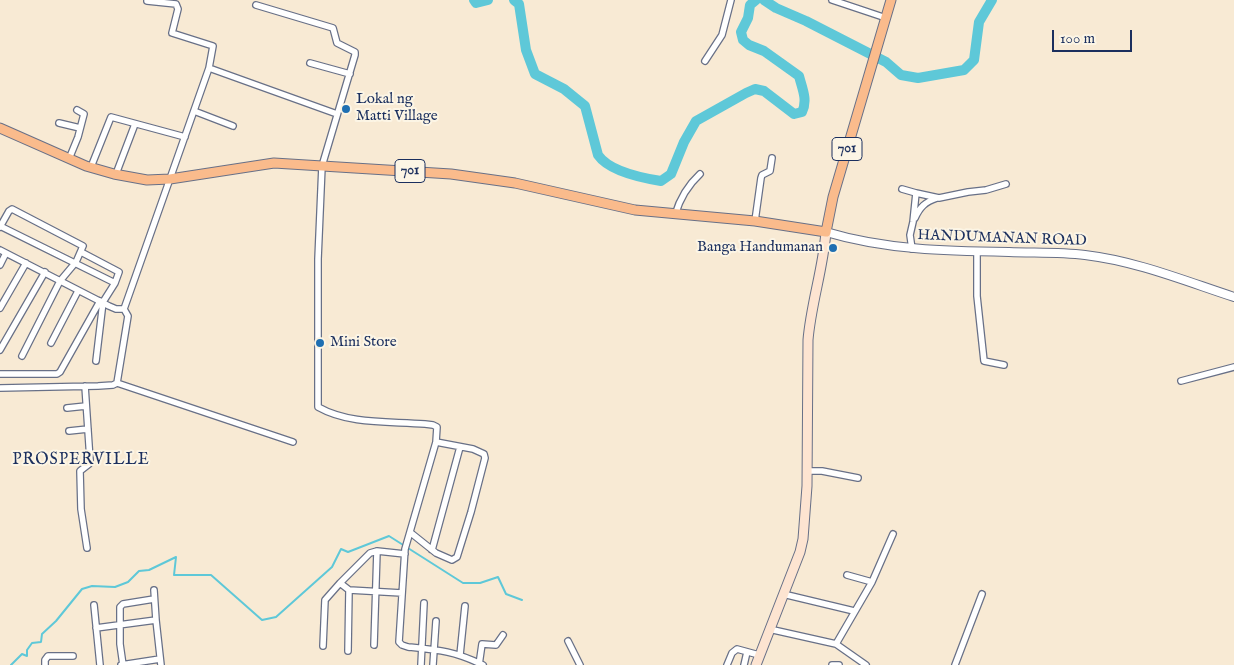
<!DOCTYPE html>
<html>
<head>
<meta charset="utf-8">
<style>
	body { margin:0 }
	#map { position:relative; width:1234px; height:665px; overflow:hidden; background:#f8ead4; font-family:"IM FELL English",serif }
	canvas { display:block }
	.scale { position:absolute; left:1052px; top:30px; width:80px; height:22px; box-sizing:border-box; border:2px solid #1b2f5e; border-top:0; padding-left:6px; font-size:15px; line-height:18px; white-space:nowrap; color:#1b2f5e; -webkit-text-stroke:4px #fcf5e5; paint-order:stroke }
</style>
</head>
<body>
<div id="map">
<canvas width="1234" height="665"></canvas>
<div class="scale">100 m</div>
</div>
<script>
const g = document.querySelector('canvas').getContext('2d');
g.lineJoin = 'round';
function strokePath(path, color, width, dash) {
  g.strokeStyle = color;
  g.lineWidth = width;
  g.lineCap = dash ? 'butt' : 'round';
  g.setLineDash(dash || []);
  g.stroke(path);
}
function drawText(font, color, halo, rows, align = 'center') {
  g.font = font + ' "IM FELL English",serif';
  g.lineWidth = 4;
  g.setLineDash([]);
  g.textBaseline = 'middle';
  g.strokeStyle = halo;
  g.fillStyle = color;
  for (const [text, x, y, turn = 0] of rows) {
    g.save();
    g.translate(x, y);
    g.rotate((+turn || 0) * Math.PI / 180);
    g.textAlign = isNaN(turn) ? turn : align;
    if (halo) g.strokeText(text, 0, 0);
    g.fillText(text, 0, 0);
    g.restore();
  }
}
const stream = new Path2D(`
	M11,665L22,654L27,656V650L32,643L41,642L42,634L56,621L82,589L92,586L115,587L128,582L139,571L149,570L176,557L174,575H211L262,620L276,617L332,567L341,549L348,552L389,536L463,583H480L498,577L506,594L522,600`);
const river = new Path2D(`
	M474,0L476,3L488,0
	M514,0L519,4L526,50L535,74L564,89L585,106L598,155C609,171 642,178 661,181L671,174L684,142L696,121L746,93L755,89L764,91L794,114L802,112C808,100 802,88 799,76L764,51L749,45L743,40L741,32L748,18L750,5L756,0
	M764,0L776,8L806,21L886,62L901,75L918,78L964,70L974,60L979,22L992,0`);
const minor = new Path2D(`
	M832,0L886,18
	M256,5L333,28L337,43L355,52V55L322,166L318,259V407C350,425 390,421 425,424L433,425L437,427L436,442L405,549L399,642L402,645L408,647C439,650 454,651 483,665
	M705,61L722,35L731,0
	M310,63L350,74
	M209,68L337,114
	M194,111L233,126
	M59,123L80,128
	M69,159L78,137L84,114L77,110
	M91,167L111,117L185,137
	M116,174L135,124
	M902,189L916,193
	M675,215C680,198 687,186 700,174
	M915,218C920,207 925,202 937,198
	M755,221L761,178L762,175L770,171L772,158
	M0,226L115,283
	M0,227L9,211L12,209L83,246L76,262L60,281L22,356
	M912,249L910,235L913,222L916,193L939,198L968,192L986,190L1006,184
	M0,250L109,306L116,309H124L209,68L213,46L172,33L178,9L176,4L147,1
	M81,252L119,272L115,283L103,302L96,361
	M977,252V296L984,361L1004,365
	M0,265L6,253
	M0,308L26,263
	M51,343L78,291
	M0,350L45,272
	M0,374H57L60,372L100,301
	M1181,381L1234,367
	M117,383L128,316L124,309
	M85,386L90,460L89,464L80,471L81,509L87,548
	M0,388L98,386L113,385L117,383L293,442
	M67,408L86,406
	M69,431L88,429
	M807,471H822L858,478
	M411,533L436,553L452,560L457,557L471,512L485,458L484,454L473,449L436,442
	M432,550L460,447
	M847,575L872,582
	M154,590L156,620
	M402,593L349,590L340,583L370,553L377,551L405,554
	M783,594L854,611
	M94,605L100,665
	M96,628L156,620L161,665
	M769,629L836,644L866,665
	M568,641L580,665
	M836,644L872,582L893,534
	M374,645L377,551
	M323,646L325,600L340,583
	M348,651L349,590
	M460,655L465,606
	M45,665V660L48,656H73
	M121,665L160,659
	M123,665L120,644V607L123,604L154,599
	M421,665L424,603
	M433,665L436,621
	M479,665L482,644L496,645L503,635
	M727,665L732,653L737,649L759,655
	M744,665L747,652
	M832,665H839
	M955,665L982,594`);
const tertiary = new Path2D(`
	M826,232C886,250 947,251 1009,252C1034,253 1060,252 1085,255C1136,261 1185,281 1234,297`);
const secondary = new Path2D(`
	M756,665L800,552L803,539L807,486L808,340C811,304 823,269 826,232`);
const primary = new Path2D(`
	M0,128L86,166L114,174L147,180L170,179L274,163L451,174L515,183L635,210L755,221L826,232L833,197L891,0`);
const markers = [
	[346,109,5,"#1f6fb2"],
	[833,248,5,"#1f6fb2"],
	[320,343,5,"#1f6fb2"]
];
const shields = [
	[847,149,30],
	[410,171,30]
];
const shieldNames = [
	["701",847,149],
	["701",410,171]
];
const poiNames = [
	["Lokal ng",356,100],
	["Matti Village",356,117],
	["Banga Handumanan",823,248,"right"],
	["Mini Store",330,343]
];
const streetNames = [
	["HANDUMANAN ROAD",1002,239,2]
];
const neighbourhoodNames = [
	["PROSPERVILLE",81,461]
];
strokePath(stream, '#5ec8d8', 2);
strokePath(river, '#5ec8d8', 10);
strokePath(minor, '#687087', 8);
strokePath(tertiary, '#687087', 10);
strokePath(secondary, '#687087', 11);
strokePath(primary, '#687087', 11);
strokePath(minor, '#fff', 5.5);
strokePath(tertiary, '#fff', 8);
strokePath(secondary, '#fde4d1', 9);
strokePath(primary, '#fabb8c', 9);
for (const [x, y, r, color] of markers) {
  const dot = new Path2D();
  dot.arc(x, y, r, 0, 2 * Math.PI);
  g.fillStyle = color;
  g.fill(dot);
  strokePath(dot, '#fcf5e5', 2);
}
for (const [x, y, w] of shields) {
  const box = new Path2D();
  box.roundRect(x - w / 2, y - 11.5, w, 23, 4);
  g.fillStyle = '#fcf5e5';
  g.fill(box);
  strokePath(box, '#1b2f5e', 1);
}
drawText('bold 14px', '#1b2f5e', null, shieldNames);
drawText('15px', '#1b2f5e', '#fcf5e5', poiNames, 'left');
drawText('15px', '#1b2f5e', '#fcf5e5', streetNames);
g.letterSpacing = '1px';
drawText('16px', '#1b2f5e', '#fcf5e5', neighbourhoodNames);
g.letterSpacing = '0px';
</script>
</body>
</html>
